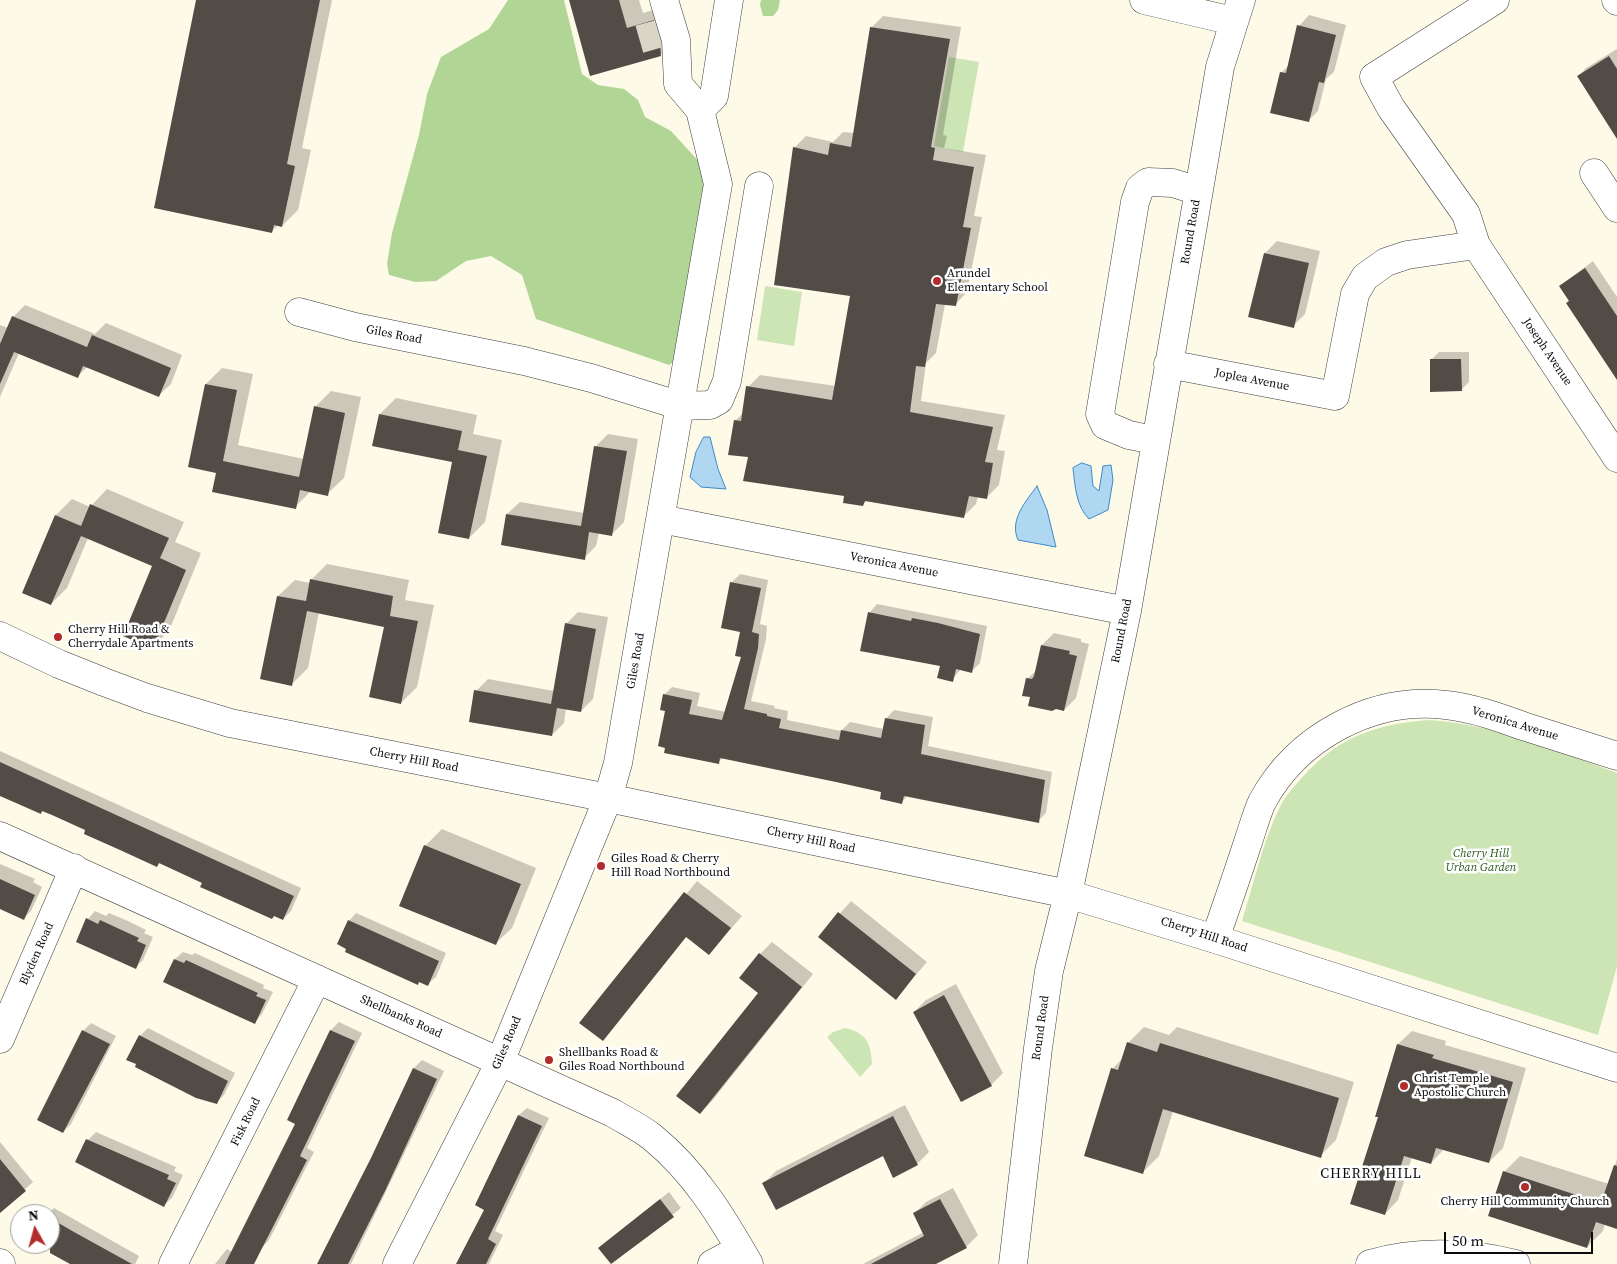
<!DOCTYPE html>
<html>
<head>
<meta charset="utf-8">
<style>
	body { margin:0 }
	#map { position:relative; width:1617px; height:1264px; overflow:hidden; background:#fefae8; font-family:"Source Serif 4",serif }
	canvas { display:block }
	.north { position:absolute; left:10px; top:1204px; width:50px; height:50px; box-sizing:border-box; background:#fff; border:1px solid #9d9d9d; border-radius:50%; rotate:353deg; font-size:14px; font-weight:700; line-height:20px; text-align:center; color:#0a0a0a }
	.north::after { content:''; display:block; margin:auto; width:18px; height:22px; background:#b22b2d; clip-path:polygon(50% 0,100% 100%,50% 72%,0 100%) }
	.scale { position:absolute; left:1444px; top:1232px; width:149px; height:22px; box-sizing:border-box; border:2px solid #0a0a0a; border-top:0; padding-left:6px; font-size:15px; line-height:18px; white-space:nowrap; color:#0a0a0a; -webkit-text-stroke:4px #fff; paint-order:stroke }
</style>
</head>
<body>
<div id="map">
<canvas width="1617" height="1264"></canvas>
<div class="north">N</div>
<div class="scale">50 m</div>
</div>
<script>
const g = document.querySelector('canvas').getContext('2d');
g.lineJoin = 'round';
function fill(path, color) {
  g.fillStyle = color;
  g.fill(path, 'evenodd');
}
function strokePath(path, color, width, dash) {
  g.strokeStyle = color;
  g.lineWidth = width;
  g.lineCap = dash ? 'butt' : 'round';
  g.setLineDash(dash || []);
  g.stroke(path);
}
function drawText(font, color, halo, rows, align = 'center') {
  g.font = font + ' "Source Serif 4",serif';
  g.lineWidth = 5;
  g.setLineDash([]);
  g.textBaseline = 'middle';
  g.strokeStyle = halo;
  g.fillStyle = color;
  for (const [text, x, y, turn = 0] of rows) {
    g.save();
    g.translate(x, y);
    g.rotate((+turn || 0) * Math.PI / 180);
    g.textAlign = isNaN(turn) ? turn : align;
    if (halo) g.strokeText(text, 0, 0);
    g.fillText(text, 0, 0);
    g.restore();
  }
}
const green = new Path2D(`
	M949,57L979,62L963,152L934,146Z
	M765,286L802,292L794,346L757,340Z
	M1430,720C1496,725 1556,750 1617,773V966L1598,1035L1242,921C1254,883 1264,836 1283,801C1287,794 1294,787 1300,780C1337,737 1375,724 1430,720Z
	M845,1028C866,1033 871,1042 872,1064L860,1077L827,1037L833,1032Z`);
const forest = new Path2D(`
	M508,0H564L582,74L598,85L624,89L638,100L645,117L671,131L702,165L706,194L677,359L669,365L536,319L522,275L491,256L466,261L436,281L415,282L389,275L387,264L392,233L419,135L427,94L441,57L489,29Z
	M761,0H780L778,10L773,16H763L760,5Z`);
const water = new Path2D(`
	M704,437H710L718,469L726,489L701,487L690,477L696,452Z
	M1082,463L1091,466L1093,486L1099,491L1103,466L1111,465L1113,480L1108,510L1089,519C1076,506 1075,486 1073,468Z
	M1037,486L1047,510L1056,547L1018,540C1009,520 1026,501 1037,486Z`);
const shadow = new Path2D(`
	M197,0H332L302,148L311,150L298,210L282,226L278,225L272,231Z
	M570,0H639L643,13L670,5L677,39L660,55Z
	M1309,15L1346,25L1334,72L1326,79L1318,111L1308,121L1272,112L1282,72L1289,65L1299,26Z
	M883,16L961,27L943,135L947,136L944,148L986,155L974,216L982,217L967,292L955,305L945,304L936,353L926,363L921,401L1005,415L997,450L1005,451L999,485L987,497L978,496L976,504L964,516L867,500L863,504L846,495L749,456L735,421L744,412L748,387L760,375L836,386L852,295L794,148L806,136L833,142L843,132L854,133L871,28Z
	M1617,49V137L1579,76L1586,68Z
	M1277,241L1320,251L1305,314L1293,326L1265,253Z
	M1593,261L1617,297V371L1560,286Z
	M25,305L95,334L106,323L182,355L171,384L158,396L88,366L77,377L19,353L0,397V325L8,328L13,317Z
	M1439,352H1469V382L1461,390L1431,360Z
	M222,368L253,374L238,445L304,459L315,407L331,391L361,397L344,478L327,494L311,491L295,507L218,472L206,384Z
	M396,398L477,415L473,434L502,440L485,522L469,538L454,461L380,414Z
	M608,434L638,439L624,522L612,534L599,532L596,546L584,558L507,514L520,502L584,513L596,446Z
	M107,489L184,522L175,542L201,553L169,631L152,647L154,565L88,538L67,588L51,604L56,515L72,499L90,507Z
	M327,564L409,580L405,600L434,605L417,687L401,703L385,626L319,612L308,668L292,684L278,596L295,580L310,583L311,580Z
	M740,574L768,580L760,624L767,626L766,639L751,701L775,706L774,708L788,711L787,720L841,731L850,722L884,729L886,719L894,710L933,717L928,746L1052,772L1046,813L1038,821L908,795L902,802L882,791L723,758L718,762L667,710L664,695L672,687L700,693L697,706L726,712L742,657L741,631L731,583Z
	M877,604L987,626L980,663L972,671L961,669L952,680L941,665L870,612Z
	M578,612L608,617L593,699L581,711L566,708L564,723L552,735L476,691L488,679L554,691L566,624Z
	M1054,633L1081,639V642L1089,644L1076,698L1064,710L1031,696L1027,679L1037,670L1042,645Z
	M0,751L301,888L291,911L283,919L160,863L157,865L87,829L44,810L40,813L0,795Z
	M442,829L536,868L512,928L495,944L401,906L425,846Z
	M0,864L35,879L33,882L42,887L31,911L23,919L0,908Z
	M697,881L742,916L709,954L687,936L603,1040L581,1023Z
	M851,901L927,962L896,998L820,936Z
	M95,911L106,916L109,913L128,921L146,930L144,933L153,937L143,960L135,968L88,919Z
	M356,913L446,953L436,977L428,984L349,921Z
	M772,942L813,974L712,1101L700,1113L759,993L760,954Z
	M183,952L192,955L195,953L264,985L263,988L273,992L262,1014L255,1022L175,959Z
	M956,984L1003,1073L991,1085L914,1012L926,1000Z
	M339,1022L362,1033L307,1148L314,1152L269,1240L247,1264H215L227,1249L232,1252L297,1123L289,1119L331,1030Z
	M91,1023L116,1036L71,1124L63,1132L83,1031Z
	M1144,1027L1169,1035L1177,1027L1354,1082L1336,1140L1320,1156L1173,1111L1159,1156L1143,1172L1112,1069L1123,1058L1128,1043Z
	M148,1028L235,1073L224,1095L216,1103L197,1097L140,1036Z
	M1412,1031L1446,1041L1445,1045L1526,1068L1503,1148L1489,1162L1444,1149L1431,1163L1412,1157L1398,1200L1385,1214L1379,1117L1398,1044Z
	M422,1060L444,1071L351,1264H318L372,1159L414,1068Z
	M905,1105L929,1152L917,1164L883,1154L764,1183L776,1171Z
	M527,1108L549,1118L495,1231L503,1235L489,1264H458L486,1209L477,1205L519,1115Z
	M96,1132L176,1167L174,1171L183,1175L172,1198L164,1205L77,1161L88,1140Z
	M0,1142L33,1182L6,1206L0,1198Z
	M1520,1156L1609,1184L1617,1159V1228L1605,1224L1603,1231L1587,1247L1504,1172Z
	M953,1188L978,1235L966,1247L934,1264H863L924,1232L914,1214L926,1202Z
	M669,1192L681,1208L612,1263L600,1248Z
	M54,1208L139,1256L135,1264H77L42,1246L43,1244H50L48,1214Z`);
const building = new Path2D(`
	M196,0H320L287,164L295,166L282,227L274,225L272,233L154,208Z
	M569,0H619L627,28L654,20L660,43L661,56L590,76Z
	M1297,25L1336,35L1324,83L1319,82L1309,122L1270,113L1280,72L1286,73Z
	M870,27L950,39L931,147L935,148L933,160L974,167L963,227L971,228L956,306L936,304L925,367L916,366L910,412L993,427L985,462L993,463L987,499L969,496L964,518L865,501L863,506L843,503L844,496L743,481L748,457L728,455L734,420L741,421L746,386L832,400L850,296L774,285L793,147L828,155L830,143L851,147Z
	M1609,56L1617,69V139L1577,76Z
	M1264,253L1309,263L1294,328L1248,317Z
	M1585,268L1617,316V380L1566,303L1569,301L1559,286Z
	M12,316L87,347L92,335L171,368L159,397L83,366L78,378L14,352L0,384V344Z
	M1430,359H1461L1462,391L1430,392Z
	M205,384L237,390L223,461L299,477L314,406L345,413L328,496L300,490L296,509L212,492L216,473L188,467Z
	M379,414L462,431L458,450L487,456L469,539L438,533L452,462L372,446Z
	M594,446L627,451L612,536L589,532L585,560L501,545L506,514L581,526Z
	M90,504L169,538L160,558L186,570L153,649L123,636L152,566L81,536L51,605L22,593L55,515L81,526Z
	M310,579L393,596L390,616L418,621L401,704L369,697L384,627L307,611L292,686L260,679L277,596L306,601Z
	M730,582L761,588L752,632L759,634L758,648L744,709L767,714V716L781,719L779,728L839,740L841,730L881,738L885,718L925,725L921,754L1045,780L1039,823L904,796L902,804L880,799L881,792L836,782L720,758L719,764L664,753L665,748L658,746L665,711L660,710L663,694L692,700L689,714L722,720L741,657L735,656L740,632L721,628Z
	M868,612L911,621L912,618L938,623L980,634L972,673L956,669L953,682L937,678L940,666L860,651Z
	M565,623L596,629L581,712L557,708L552,736L469,722L474,690L551,704Z
	M1041,645L1070,651L1069,654L1077,656L1064,711L1056,709L1052,711L1028,706L1030,697L1022,696L1026,678L1032,679L1034,676Z
	M0,762L294,896L283,920L274,916L272,919L216,894L200,887L202,883L159,863L157,867L120,850L84,834L85,830L52,815L42,811L41,814L0,796Z
	M424,845L521,884L496,945L399,906Z
	M0,879L35,895L24,920L0,909Z
	M684,892L731,928L709,955L686,937L603,1041L579,1023Z
	M838,912L916,974L896,1000L818,937Z
	M86,918L98,924L100,920L139,938L137,941L146,945L136,969L76,942Z
	M348,920L439,961L428,986L419,982L418,985L345,952L346,949L337,944Z
	M759,953L802,987L700,1114L676,1096L758,993L739,978Z
	M174,959L184,963L186,960L258,993L256,996L266,1000L255,1024L163,982Z
	M944,995L992,1086L961,1102L913,1012Z
	M82,1030L110,1044L63,1133L37,1120Z
	M330,1030L355,1041L300,1156L307,1160L254,1264H225L295,1124L287,1120Z
	M139,1035L228,1081L217,1104L196,1098L135,1067L136,1064L126,1060Z
	M1127,1042L1157,1052L1160,1043L1339,1098L1321,1158L1163,1109L1143,1174L1084,1156L1111,1068L1118,1070Z
	M1397,1044L1434,1055L1432,1058L1513,1082L1489,1163L1436,1148L1431,1164L1404,1156L1385,1215L1350,1204L1378,1117H1375Z
	M413,1068L437,1079L385,1191L348,1264H317L371,1158Z
	M518,1115L542,1126L488,1239L496,1244L486,1264H456L484,1210L475,1205Z
	M893,1116L918,1165L893,1178L883,1156L776,1210L762,1183Z
	M86,1139L169,1175L167,1179L176,1183L164,1207L75,1162Z
	M0,1159L26,1191L0,1213Z
	M1614,1165L1617,1166V1229L1596,1222L1587,1248L1488,1216L1503,1171L1601,1203Z
	M660,1199L674,1217L611,1264L598,1248Z
	M940,1199L967,1248L936,1264H871L924,1236L913,1213Z
	M50,1218L74,1232L132,1264H70L50,1253Z`);
const minorTunnel = new Path2D(`
	M649,22L659,57`);
const minor = new Path2D(`
	M1144,0L1233,21
	M1495,0L1374,77L1391,108L1466,214L1476,245L1617,458
	M1616,0L1617,1
	M700,110L714,96L729,0
	M1594,173L1617,208
	M299,312L355,327L524,361L591,378L681,406L710,405L719,400L727,381L759,186
	M1168,364L1335,396L1355,294L1365,277L1386,262L1407,255L1476,245
	M1154,440L1129,435L1105,425L1100,414L1135,202L1140,188L1148,182L1173,183L1198,191
	M661,519L1127,611
	M0,636L59,664L104,682L147,698L230,723L608,798L1068,894L1215,939L1617,1068
	M0,836L613,1113C626,1121 641,1128 652,1137C695,1172 722,1217 749,1264
	M1215,939C1226,907 1237,876 1247,845C1252,831 1256,815 1262,802C1297,737 1372,696 1446,705C1473,708 1498,717 1523,726C1554,736 1586,746 1617,756
	M0,1039L74,868
	M0,1263L1,1264
	M173,1264L317,979
	M397,1264L500,1062L608,798L618,763L718,184L700,110L678,84L676,40L664,0
	M712,1264L740,1249
	M1013,1264L1038,1048L1049,971L1068,894L1127,611L1220,67L1241,0
	M1370,1264C1419,1250 1467,1252 1516,1264`);
const markers = [
	[937,281,5,"#b22b2d"],
	[58,637,5,"#b22b2d"],
	[601,866,5,"#b22b2d"],
	[549,1060,5,"#b22b2d"],
	[1404,1086,5,"#b22b2d"],
	[1525,1187,5,"#b22b2d"]
];
const streetNames = [
	["Round Road",1191,232,-80],
	["Giles Road",394,335,11],
	["Joseph Avenue",1547,352,56],
	["Joplea Avenue",1252,380,11],
	["Veronica Avenue",894,565,11],
	["Round Road",1122,631,-79],
	["Giles Road",636,661,-80],
	["Veronica Avenue",1515,724,17],
	["Cherry Hill Road",414,760,11],
	["Cherry Hill Road",811,840,12],
	["Cherry Hill Road",1204,935,18],
	["Blyden Road",37,954,-66],
	["Shellbanks Road",401,1017,24],
	["Round Road",1041,1028,-82],
	["Giles Road",507,1043,-67],
	["Fisk Road",246,1122,-64]
];
const poiNames = [
	["Arundel",947,274],
	["Elementary School",947,288],
	["Cherry Hill Road &",68,630],
	["Cherrydale Apartments",68,644],
	["Giles Road & Cherry",611,859],
	["Hill Road Northbound",611,873],
	["Shellbanks Road &",559,1053],
	["Giles Road Northbound",559,1067],
	["Christ Temple",1414,1079],
	["Apostolic Church",1414,1093],
	["Cherry Hill Community Church",1525,1202,"center"]
];
const parkNames = [
	["Cherry Hill",1481,854],
	["Urban Garden",1481,868]
];
const neighbourhoodNames = [
	["CHERRY HILL",1371,1174]
];
fill(green, '#cde5b5');
fill(forest, '#b0d595');
fill(water, '#b0d7f2');
strokePath(water, '#3b8ac5', 1);
fill(shadow, '#0003');
fill(building, '#524c47');
strokePath(minorTunnel, '#d9d6c7', 28, [28, 14]);
strokePath(minor, '#3d3d3d', 29);
strokePath(minor, '#fff', 28);
for (const [x, y, r, color] of markers) {
  const dot = new Path2D();
  dot.arc(x, y, r, 0, 2 * Math.PI);
  g.fillStyle = color;
  g.fill(dot);
  strokePath(dot, '#fff', 2);
}
drawText('12px', '#0a0a0a', '#fff', streetNames);
drawText('12px', '#0a0a0a', '#fff', poiNames, 'left');
drawText('italic 12px', '#2a5d1f', '#fff', parkNames);
g.letterSpacing = '1px';
drawText('14px', '#0a0a0a', '#fff', neighbourhoodNames);
g.letterSpacing = '0px';
</script>
</body>
</html>
